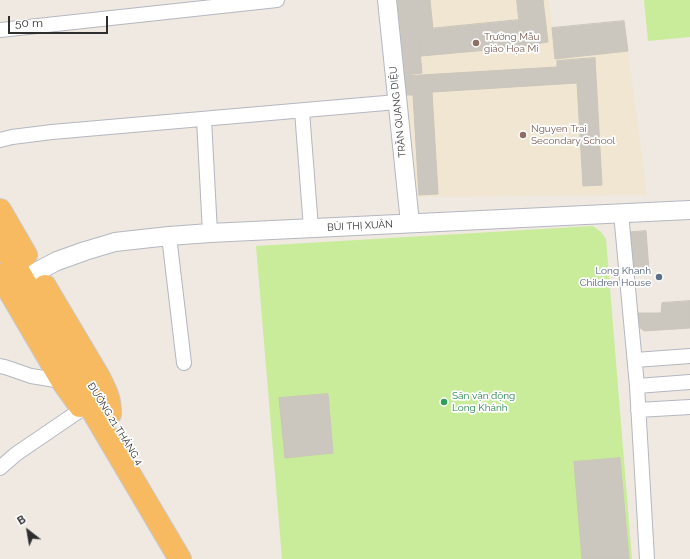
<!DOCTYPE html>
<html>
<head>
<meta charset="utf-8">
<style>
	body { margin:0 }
	#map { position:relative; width:690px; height:559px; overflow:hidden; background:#efe9e1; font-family:Raleway,sans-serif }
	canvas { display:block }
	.north { position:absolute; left:8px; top:511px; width:40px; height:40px; -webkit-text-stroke:3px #fff; paint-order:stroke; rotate:329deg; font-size:11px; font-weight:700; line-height:16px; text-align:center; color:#2e2e2e }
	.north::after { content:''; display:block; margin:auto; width:14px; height:18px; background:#2e2e2e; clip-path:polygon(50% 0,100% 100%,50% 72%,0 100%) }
	.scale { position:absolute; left:8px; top:16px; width:100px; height:18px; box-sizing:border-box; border:2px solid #2e2e2e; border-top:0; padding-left:5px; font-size:12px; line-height:14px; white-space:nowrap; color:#2e2e2e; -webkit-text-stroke:3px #fff; paint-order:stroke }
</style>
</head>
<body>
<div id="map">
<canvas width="690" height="559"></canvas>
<div class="north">B</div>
<div class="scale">50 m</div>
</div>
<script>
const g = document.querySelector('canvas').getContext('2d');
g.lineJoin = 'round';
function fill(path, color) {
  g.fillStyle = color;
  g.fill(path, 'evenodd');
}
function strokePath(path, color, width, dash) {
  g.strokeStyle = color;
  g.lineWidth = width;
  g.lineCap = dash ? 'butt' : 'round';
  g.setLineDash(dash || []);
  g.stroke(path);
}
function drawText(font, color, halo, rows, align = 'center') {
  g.font = font + ' Raleway,sans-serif';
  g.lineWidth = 3.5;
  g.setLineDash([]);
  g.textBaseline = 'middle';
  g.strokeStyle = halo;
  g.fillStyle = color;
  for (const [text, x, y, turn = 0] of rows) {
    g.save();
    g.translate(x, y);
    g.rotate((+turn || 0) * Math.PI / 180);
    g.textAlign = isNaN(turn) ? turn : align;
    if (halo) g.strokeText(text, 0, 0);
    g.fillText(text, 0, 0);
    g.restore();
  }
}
const education = new Path2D(`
	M395,0H549L555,59L628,51L647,195L413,197Z`);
const pitch = new Path2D(`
	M644,0H690V37L648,41Z
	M593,226L601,232L606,239L632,559H282L256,246Z`);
const building = new Path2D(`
	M397,0H430L433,29L418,30L422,73L405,75Z
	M517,0H543L548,42L522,46Z
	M519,20L521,47L421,56L418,30Z
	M624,21L628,51L555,59L552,28Z
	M595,58L602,185L583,186L577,83L432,92L438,194L419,195L413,95H405L404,76L557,67V61Z
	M646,231L649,270L629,272L626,235L631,232Z
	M690,301V328L644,331L633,322L632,313H661L662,303Z
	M328,394L333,453L285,458L279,398Z
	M620,458L629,559H582L574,462Z`);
const minor = new Path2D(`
	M0,30L277,0
	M302,111L311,228
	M204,119L210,233
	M0,140L12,137L52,132L397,102
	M621,213L637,386L647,559
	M169,236L184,363
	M635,360L690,356
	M0,366L5,367L31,376L62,381
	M637,386L690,382
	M638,410L690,407
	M0,468L16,454L82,409`);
const tertiary = new Path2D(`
	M387,0L410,223
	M36,272L57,261L85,251L115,242L169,236L210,233L690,210`);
const trunk = new Path2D(`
	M0,210L26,255
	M0,240L72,362L86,400L180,559
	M0,275L62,381L80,406
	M45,286L99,377C106,392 110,397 110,414`);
const markers = [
	[476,43,4,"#8d6e63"],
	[523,135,4,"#8d6e63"],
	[659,277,4,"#5c6f8a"],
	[444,402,4,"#2e9e5b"]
];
const educationNames = [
	["Trường Mẫu",484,37],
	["giáo Họa Mi",484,49],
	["Nguyen Trai",531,129],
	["Secondary School",531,141]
];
const streetNames = [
	["TRẦN QUANG DIỆU",398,112,-96],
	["BÙI THỊ XUÂN",360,226,-3],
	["ĐƯỜNG 21 THÁNG 4",115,424,58]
];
const serviceNames = [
	["Long Khanh",651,271],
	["Children House",651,283]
];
const leisureNames = [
	["Sân vận động",452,396],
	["Long Khánh",452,408]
];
fill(education, '#f0e6d1');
fill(pitch, '#c9ec9a');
fill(building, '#cbc7bf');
strokePath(building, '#cbc5ba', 1);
strokePath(minor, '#b4b7c1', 16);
strokePath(tertiary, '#b4b7c1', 20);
strokePath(trunk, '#c9c9c9', 24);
strokePath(minor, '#fff', 14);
strokePath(tertiary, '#fff', 18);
strokePath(trunk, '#f8ba60', 22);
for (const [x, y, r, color] of markers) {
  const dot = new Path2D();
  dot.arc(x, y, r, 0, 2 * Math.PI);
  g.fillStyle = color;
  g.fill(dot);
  strokePath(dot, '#fff', 1.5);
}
drawText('10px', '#785e54', '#fff', educationNames, 'left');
drawText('10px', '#2e2e2e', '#fff', streetNames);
drawText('10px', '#4e5e75', '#fff', serviceNames, 'right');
drawText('10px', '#27864d', '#fff', leisureNames, 'left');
</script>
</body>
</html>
